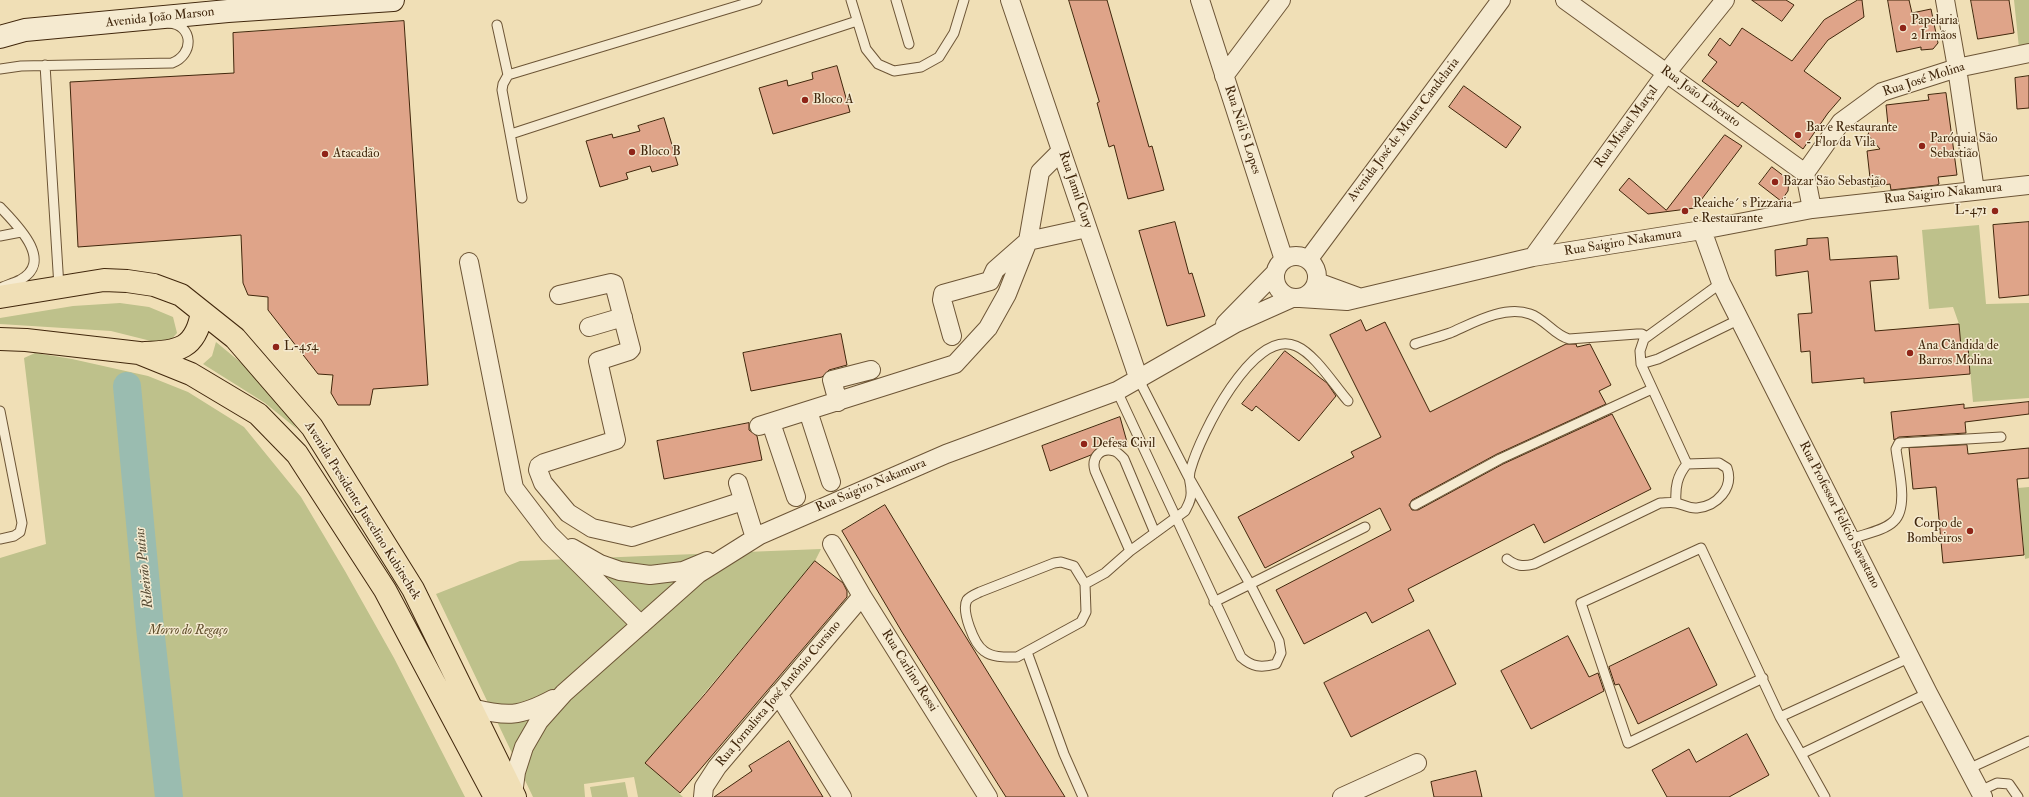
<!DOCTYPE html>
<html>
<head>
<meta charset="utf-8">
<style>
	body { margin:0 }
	canvas { display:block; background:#f0dfb6 }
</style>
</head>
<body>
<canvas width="2029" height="797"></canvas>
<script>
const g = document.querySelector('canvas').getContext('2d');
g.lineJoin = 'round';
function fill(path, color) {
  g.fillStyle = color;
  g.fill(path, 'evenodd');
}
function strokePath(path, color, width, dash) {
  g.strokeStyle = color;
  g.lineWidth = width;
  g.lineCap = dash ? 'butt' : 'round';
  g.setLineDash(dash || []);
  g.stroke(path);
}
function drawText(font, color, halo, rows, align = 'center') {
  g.font = font + ' "IM FELL Double Pica",serif';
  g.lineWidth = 3;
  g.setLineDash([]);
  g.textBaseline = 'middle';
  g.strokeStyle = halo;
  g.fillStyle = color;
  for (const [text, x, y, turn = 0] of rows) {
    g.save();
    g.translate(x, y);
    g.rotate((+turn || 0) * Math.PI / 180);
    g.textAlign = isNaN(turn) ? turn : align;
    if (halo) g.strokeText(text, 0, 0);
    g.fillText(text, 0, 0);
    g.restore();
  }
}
const green = new Path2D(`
	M2014,0H2029V45L2019,48Z
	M1979,225L1986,304L2029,303V398L1973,402L1968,347H1961L1959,324L1953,307L1929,309L1922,230Z
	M120,303L149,307L173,317L177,333L170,341L163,344L111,331L0,324V318L73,306Z
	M216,342L251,371L284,410L297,429L265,403L203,364L212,356Z
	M35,353L72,359L148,376L188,392L244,427L301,497L345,571L394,658L465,797H0V558L46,544L24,358Z
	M2029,487V558L2025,559L2018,488Z
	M821,549L815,561L789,592L646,763L683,797H638L634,777L584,784L585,797H533L436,594L520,561Z
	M625,782L628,797H592L590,787Z`);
const river = new Path2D(`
	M127,386L150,628L169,797`);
const building = new Path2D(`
	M1069,0H1107L1149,147L1152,146L1164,190L1128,199L1114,145L1109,147L1097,103L1099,102Z
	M1752,0H1786L1794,5L1782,21Z
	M1858,0H1862L1864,17L1828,40L1804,71L1841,98L1828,113L1803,149L1742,102L1738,107L1702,81L1717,62L1708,55L1720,38L1730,46L1742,28L1792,61L1824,20Z
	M1888,0H1909L1912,13L1931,9L1938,43L1933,49L1921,50V47L1897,52Z
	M1971,0H2009L2014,33L1978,39Z
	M404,21L428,385L373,389L370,405H338L331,393L333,375L318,374L268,310V297L248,295L243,283L241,235L78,247L70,82L234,73L233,33Z
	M837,66L850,112L773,134L759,88L787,80L788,86L813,79L812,73Z
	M2029,76V108L2017,109L2015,78Z
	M1464,86L1521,127L1506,148L1449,107Z
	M1946,93L1957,175L1938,177L1939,184L1937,185L1891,190L1890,184L1871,187L1867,151L1880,149L1868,135L1869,131L1872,126L1888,125L1886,105L1929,100L1928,95Z
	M664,118L678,165L652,172L650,166L626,173L628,179L600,187L586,141L612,134L613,138L640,131L638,126Z
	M1725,135L1742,146L1695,208L1648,214L1619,190L1629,178L1666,210Z
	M1772,167L1789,180L1788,191L1781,201L1759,184Z
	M1175,222L1189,274L1192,273L1205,316L1167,326L1139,231Z
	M2029,222V295L1999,298L1993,225Z
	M1828,238L1830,260L1897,256L1899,279L1870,281L1875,331L1959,324L1961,347L1968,346L1970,374L1864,383V378L1812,383L1810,351L1801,352L1798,314L1812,313L1808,271L1776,276L1775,250L1807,245V239Z
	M1361,320L1366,331L1385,322L1430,412L1566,344H1576L1577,347L1590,344L1611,385L1599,391L1606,404L1497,454L1412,500L1409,505L1412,510H1418L1503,464L1612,414L1651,489L1544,543L1534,524L1408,589L1414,601L1372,623L1366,612L1304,644L1276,590L1391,530L1380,508L1265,568L1238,517L1354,457L1351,452L1381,437L1330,335Z
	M841,334L847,365L829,370L822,377L751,391L743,353Z
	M1285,351L1327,383L1336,396L1299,441L1256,406L1252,411L1242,404Z
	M2029,402V414L1965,422L1966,433L1899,437L1894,440L1891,412L1964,404V408Z
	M1120,417L1127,442L1117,446L1102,445L1097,448L1091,455L1050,471L1042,446Z
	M749,423V430L757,436L762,460L664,479L657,441Z
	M1967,445L1968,454L2029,448V478L2017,479L2024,555L1943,563L1936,487L1913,489L1909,448Z
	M885,505L925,571L1065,797H1006L902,632L842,531Z
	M815,561L843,583L847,591V597L680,793L645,763L705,694Z
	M1689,628L1717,685L1638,724L1619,684L1615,685L1609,667Z
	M1429,630L1456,684L1351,737L1324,683Z
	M1568,636L1589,677L1598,673L1604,691L1531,729L1501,671Z
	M1747,734L1769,775L1729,797H1667L1652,770L1689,749L1696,762Z
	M789,741L823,797H714L752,771L749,766Z
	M1476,771L1482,797H1434L1431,782Z`);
const service = new Path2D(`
	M851,0L866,49L878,64L894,71L921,67L939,57L954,33L964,0
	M896,0L909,44
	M497,25L508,75L503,84L502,90L522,198
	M45,65L59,287
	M0,69L21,66L172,63C194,55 194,25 169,23
	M508,75L757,0
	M511,134L857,21
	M0,207C16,224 55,261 20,280C14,283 7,285 0,288
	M0,236L21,232
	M1415,344C1426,340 1439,337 1450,333C1473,323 1504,305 1530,314C1545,319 1554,335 1569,339L1637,334H1642L1647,337
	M1641,364L1658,359L1740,319
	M1117,391L1241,657C1252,667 1261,668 1276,664L1281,653L1279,641L1250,584L1188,476L1139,380
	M0,411L22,523L20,532L14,536L0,539
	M1687,464L1641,364L1640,351L1644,339L1721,283
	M1415,505L1500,459L1652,389
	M1851,539C1864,534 1884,531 1894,521C1909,507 1898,467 1896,449L1899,443L2001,437
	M1130,551L1095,471C1091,458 1100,447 1114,451C1118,452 1121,456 1124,459L1155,533
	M1507,559C1516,566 1523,567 1534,564L1660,503C1665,503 1671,502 1676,503C1683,504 1689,509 1697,508C1717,506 1734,488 1727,468L1719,463L1687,464C1677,476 1675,487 1676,503
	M1061,562L1074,566L1085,584L1086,612L1081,622L1017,657C1006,657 993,658 984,651C974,644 961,611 967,600C970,596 976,594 980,592L1054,563Z
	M1085,584L1105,573L1130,551L1185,511C1188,505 1192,499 1191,491C1191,481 1187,479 1191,468C1200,436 1253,327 1296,346C1315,354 1334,385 1348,401
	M1214,602L1365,527
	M1027,652L1064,754L1083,797
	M1763,678L1628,743L1581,603L1701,548L1780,717L1801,754L1928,693
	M1780,717L1911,657
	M1801,754L1825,797
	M1968,769L2029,741
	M1980,791L1997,783L2009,784L2018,797`);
const minor = new Path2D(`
	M1010,0L1139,380
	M1200,0L1284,260
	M1565,0L1805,173L1812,209
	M1945,0L1957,68L1975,191
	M1224,76L1281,0
	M1805,173L1841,122L1882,92L1957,68L2029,53
	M1702,230L1721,283L1928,693L1983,797
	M1275 277a21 21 0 1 1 42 0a21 21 0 1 1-42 0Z
	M1533,257L1667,72L1725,0
	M1308,260L1501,0
	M469,262L514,488L549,534L641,625
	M1317,282L1358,297
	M559,295L611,283L614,284L631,349L629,351L598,361L616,440L544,463L539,466L538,470L543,483L568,513L592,528L632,537L743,501
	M1300,298L1347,301L1533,257L1702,230L1812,209L2029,185
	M1225,324L1275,273
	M589,327L623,317
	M952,336L942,300L943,294L990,281L995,270L1028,241L1087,228
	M838,402L832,380L871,370
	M808,411L831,482
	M771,423L796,497
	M759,426L955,364L988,328L1007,294L1028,241L1040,172L1061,151
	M738,483L755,538
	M832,544L862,596L988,797
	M572,548L600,564L620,571L650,575L683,571L707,561
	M778,694L842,797
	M471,708C508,717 519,717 553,699
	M513,794L516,772L524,747L539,721L564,693L698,574L760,535L946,454L1117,391L1236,323L1292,298
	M703,797L704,787L717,767L862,596
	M1342,797L1417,763`);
const secondary = new Path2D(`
	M0,37L25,30L228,11L393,0`);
const primary = new Path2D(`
	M0,297L104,280L127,281L154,285L181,295L235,338L312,427L413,589L515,797
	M0,339L26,340L139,353L191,374L258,414L297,454L385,590L495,797
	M145,353C178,352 196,349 202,312`);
const markers = [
	[1903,28,4,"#8f2418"],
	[805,100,4,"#8f2418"],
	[1798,135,4,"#8f2418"],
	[1922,146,4,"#8f2418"],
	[632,152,4,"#8f2418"],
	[325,154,4,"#8f2418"],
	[1775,182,4,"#8f2418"],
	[1685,211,4,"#8f2418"],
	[1995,211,4,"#8f2418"],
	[276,347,4,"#8f2418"],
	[1910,353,4,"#8f2418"],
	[1084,444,4,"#8f2418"],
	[1970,531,4,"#8f2418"]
];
const streetNames = [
	["Avenida João Marson",160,18,-6],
	["Rua José Molina",1924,80,-18],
	["Rua João Liberato",1700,97,36],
	["Rua Misael Marçal",1627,127,-54],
	["Rua Neli S Lopes",1242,130,72],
	["Avenida José de Moura Candelaria",1404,130,-53],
	["Rua Jamil Cury",1075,190,71],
	["Rua Saigiro Nakamura",1943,194,-6],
	["Rua Saigiro Nakamura",1623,243,-9],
	["Rua Saigiro Nakamura",871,486,-23],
	["Avenida Presidente Juscelino Kubitschek",362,511,58],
	["Rua Professor Felício Savastano",1839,515,63],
	["Rua Carlino Rossi",909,671,58],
	["Rua Jornalista José Antônio Cursino",779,694,-50]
];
const poiNames = [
	["Papelaria",1911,21],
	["2 Irmãos",1911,36],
	["Bloco A",813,100],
	["Bar e Restaurante",1806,128],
	["- Flor da Vila",1806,143],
	["Paróquia São",1930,139],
	["Sebastião",1930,154],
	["Bloco B",640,152],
	["Atacadão",333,154],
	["Bazar São Sebastião",1783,182],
	["Reaiche´ s Pizzaria",1693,204],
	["e Restaurante",1693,219],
	["L-471",1987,211,"right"],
	["Ana Cândida de",1918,346],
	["Barros Molina",1918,361],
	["L-454",284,347],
	["Defesa Civil",1092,444],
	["Corpo de",1962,524,"right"],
	["Bombeiros",1962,539,"right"]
];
const parkNames = [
	["Morro do Regaço",188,631]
];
const waterNames = [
	["Ribeirão Putins",145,568,-96]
];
fill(green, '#bec18b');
strokePath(river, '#9abcb0', 28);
fill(building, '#dfa489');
strokePath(building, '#41270c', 1);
strokePath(service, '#6d5536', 11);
strokePath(minor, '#6d5536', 20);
strokePath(secondary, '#41270c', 24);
strokePath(primary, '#41270c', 24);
strokePath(service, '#f5ead0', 9);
strokePath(minor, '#f5ead0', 18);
strokePath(secondary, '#f5ead0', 22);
strokePath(primary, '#f0dfb6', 22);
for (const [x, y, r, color] of markers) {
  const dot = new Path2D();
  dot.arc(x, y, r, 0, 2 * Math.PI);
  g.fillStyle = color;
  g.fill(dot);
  strokePath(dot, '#f5ead0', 1.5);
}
drawText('13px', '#41270c', '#f5ead0', streetNames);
drawText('13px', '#41270c', '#f5ead0', poiNames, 'left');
drawText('italic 13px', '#604e2c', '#f5ead0', parkNames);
drawText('italic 14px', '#574c35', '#f5ead0', waterNames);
</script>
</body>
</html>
